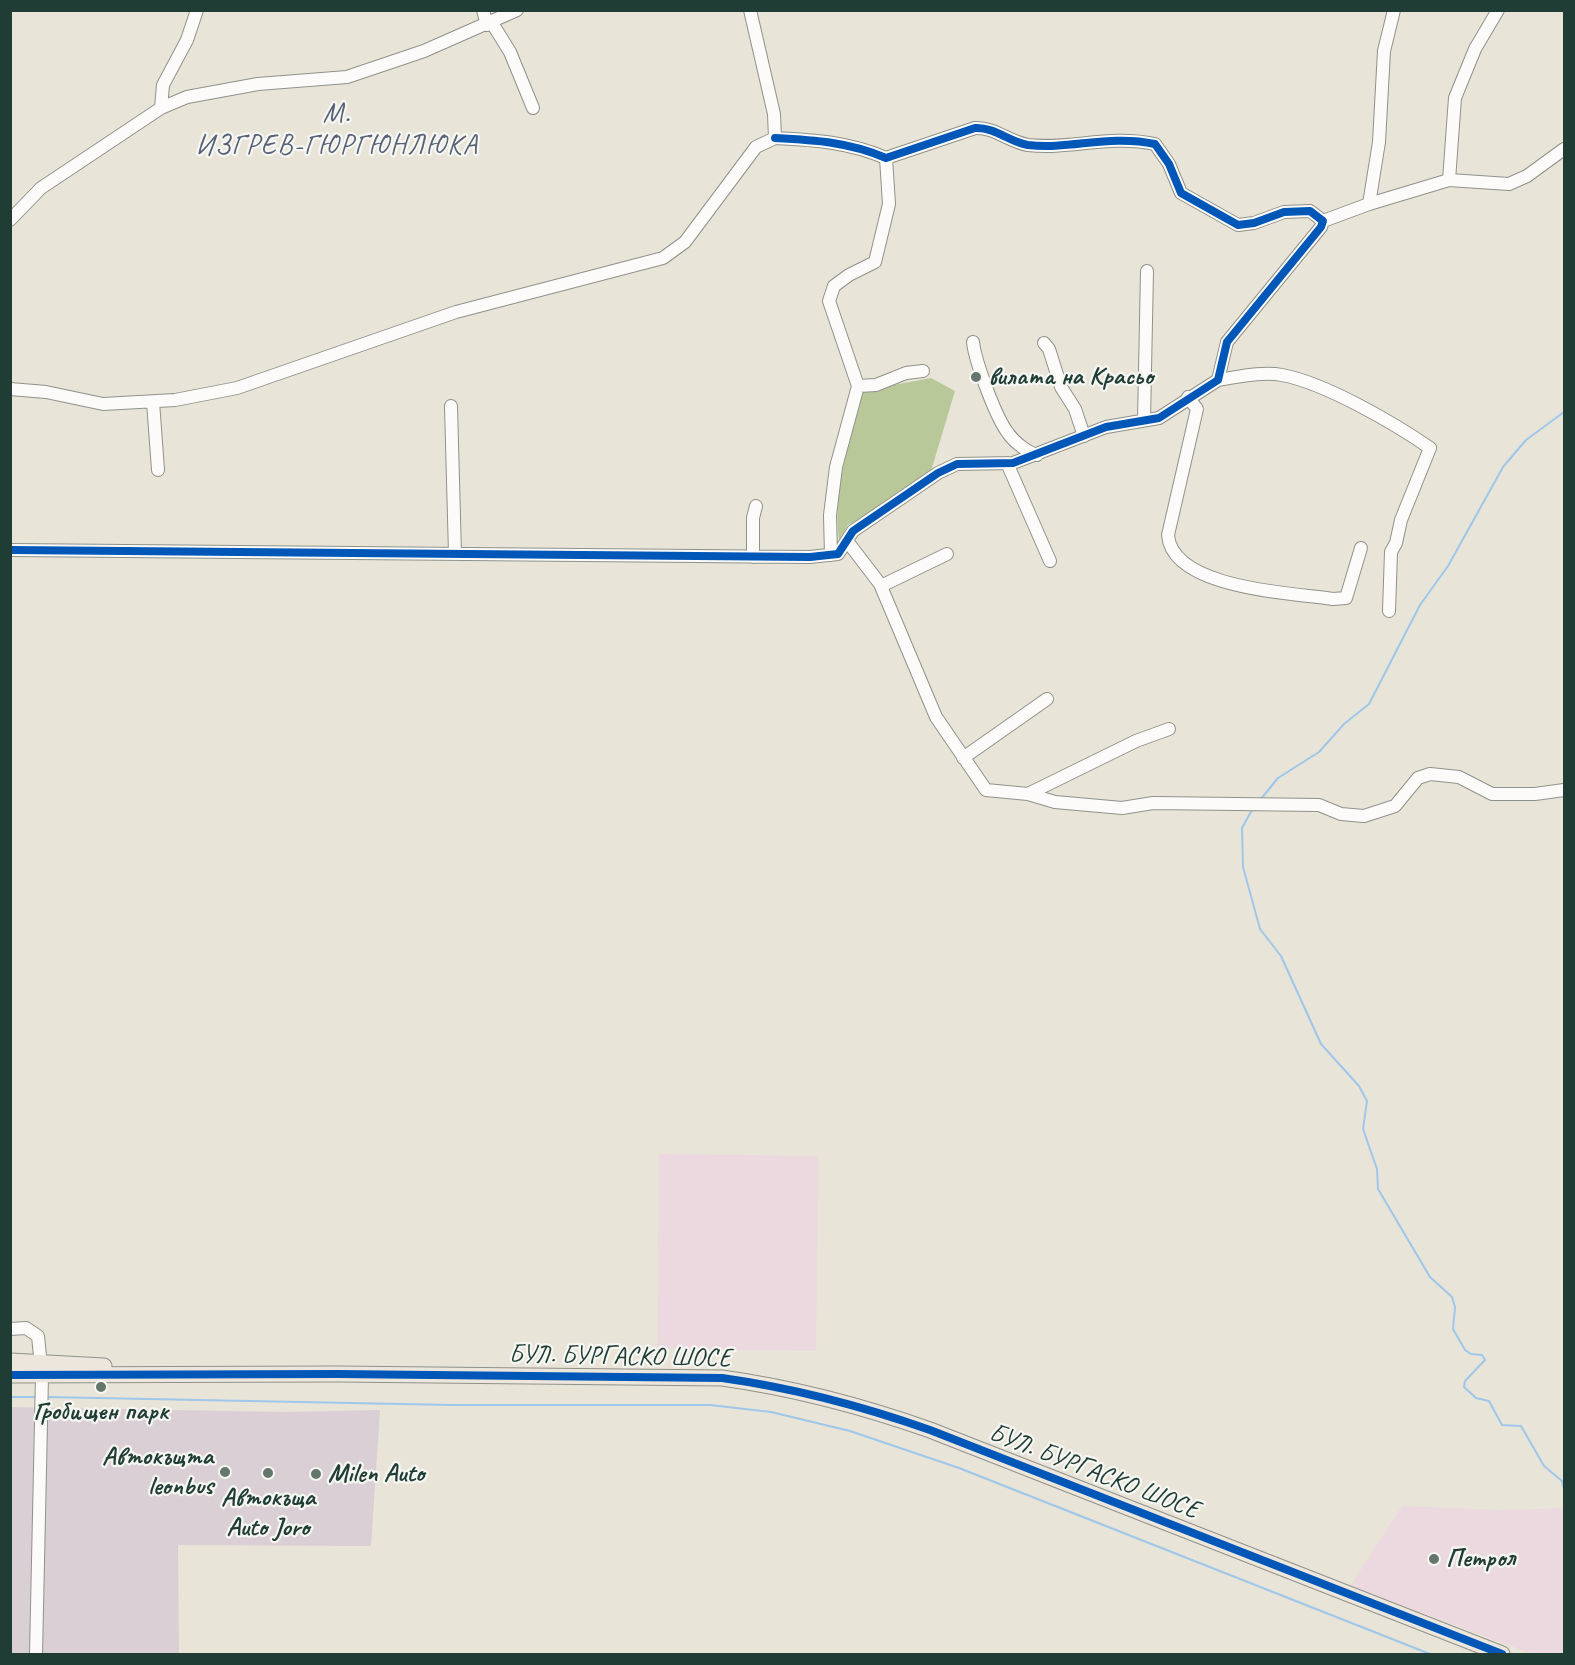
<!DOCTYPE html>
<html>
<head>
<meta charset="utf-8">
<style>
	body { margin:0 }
	#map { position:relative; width:1575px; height:1665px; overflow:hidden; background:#e8e4d8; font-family:Caveat,sans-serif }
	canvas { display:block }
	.frame { position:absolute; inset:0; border:12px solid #1f3d34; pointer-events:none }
</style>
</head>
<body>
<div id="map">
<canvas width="1575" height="1665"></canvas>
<div class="frame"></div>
</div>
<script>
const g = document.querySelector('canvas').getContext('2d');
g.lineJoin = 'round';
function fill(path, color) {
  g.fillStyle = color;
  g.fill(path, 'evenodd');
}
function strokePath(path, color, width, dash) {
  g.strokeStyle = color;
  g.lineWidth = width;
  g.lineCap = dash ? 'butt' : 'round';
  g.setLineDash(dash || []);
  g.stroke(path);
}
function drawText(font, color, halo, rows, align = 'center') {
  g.font = font + ' Caveat,sans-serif';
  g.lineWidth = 4.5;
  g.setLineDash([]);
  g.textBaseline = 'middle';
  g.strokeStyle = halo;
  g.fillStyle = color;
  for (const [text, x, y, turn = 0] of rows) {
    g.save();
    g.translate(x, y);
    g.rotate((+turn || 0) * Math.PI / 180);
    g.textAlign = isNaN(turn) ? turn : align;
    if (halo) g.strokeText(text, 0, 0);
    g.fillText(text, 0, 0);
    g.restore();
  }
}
const built = new Path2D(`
	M659,1154L818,1156L816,1351L657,1349Z
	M1402,1506L1501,1510L1564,1508V1654H1532L1350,1586Z`);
const industrial = new Path2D(`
	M11,1407L285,1412L380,1410L371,1546L178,1545L179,1654H11Z`);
const forest = new Path2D(`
	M931,378L955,391L931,471L876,511L848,525L839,540C832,488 851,441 862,391Z`);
const stream = new Path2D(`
	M1261,799L1278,778L1319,752L1344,724L1369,704L1420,605L1448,566L1503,467L1526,440L1564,412
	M1253,808L1242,828L1243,867L1260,929L1281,956L1321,1044L1359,1086L1367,1101L1363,1129L1377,1169L1378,1189L1430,1277L1452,1297L1455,1307L1453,1329L1465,1350L1471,1354L1482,1355L1485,1360L1465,1381L1464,1387L1476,1398L1489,1401L1502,1425L1521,1426L1544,1466L1562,1481L1564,1489
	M10,1397H38
	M46,1397L452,1405H710L771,1412L850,1431L959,1468L1430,1654`);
const minor = new Path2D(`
	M483,10L487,25
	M492,23L510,52L533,108
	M161,108L163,85L187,40L197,10
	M1449,180L1455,98L1475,49L1498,10
	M1369,204L1449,180L1509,184L1527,176L1564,149
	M10,220L41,188L161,108L187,97L258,84L347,77L424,51L517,10
	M1323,221L1369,204L1379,142L1384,51L1394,10
	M973,342C975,361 996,418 1008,433C1014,442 1027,452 1037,455
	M1044,343L1049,349L1061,387L1075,409L1084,436
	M1218,380C1238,377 1262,371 1282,375C1325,383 1394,423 1430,448L1401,520L1396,543L1391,552L1389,611
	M858,386L876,385L906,373L923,371
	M10,389L46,392L103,404L175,400L237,388L456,312L663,258L685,242L756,147L775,138L774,114L750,10
	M1188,397L1197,409L1168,535C1172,589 1293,593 1333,599L1346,598L1361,548
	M153,402L158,470
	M451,406L455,554
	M1144,420L1147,271
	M1007,463L1050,561
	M847,541L880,584L936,717L986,790L1028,794L1055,802L1122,808L1153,803L1319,805L1341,814L1364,816L1395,806L1418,778L1430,774L1459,777L1492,794H1535L1564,790
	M10,550L810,557L838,554L853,531L938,473L957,464L1013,463L1106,427L1159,418L1218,380L1227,342L1321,227L1323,221L1310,211L1284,212L1254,223L1238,225L1181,193L1169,164L1155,144C1108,134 1071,150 1028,145C1009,142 995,127 975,128L886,158C849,142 814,140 775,138
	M831,555L830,515L836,467L858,386L829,301L834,286L849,275L875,262L889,204L886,158
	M753,557V518L756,506
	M881,586L947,554
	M963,758L1047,699
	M1028,794L1136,741L1169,729
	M10,1329L26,1328L38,1336L42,1376L36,1654`);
const major = new Path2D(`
	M10,1361L104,1366
	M10,1375L337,1374L722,1378C794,1388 862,1406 930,1430L1502,1654`);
const cycleway = new Path2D(`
	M10,550L810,557L838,554L853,531L938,473L957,464L1013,463L1106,427L1159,418L1218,380L1227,342L1321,227L1323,221L1310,211L1284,212L1254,223L1238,225L1181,193L1169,164L1155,144C1108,134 1071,150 1028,145C1009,142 995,127 975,128L886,158C849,142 814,140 775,138
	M10,1375L337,1374L722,1378C794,1388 862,1406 930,1430L1502,1654`);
const markers = [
	[976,377,6,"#65776d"],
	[101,1387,6,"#65776d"],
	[225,1472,6,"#65776d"],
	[268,1473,6,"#65776d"],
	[316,1474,6,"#65776d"],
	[1434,1559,6,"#65776d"]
];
const poiNames = [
	["вилата на Красьо",988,377],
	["Гробищен парк",101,1412,"center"],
	["Автокъщта",213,1457,"right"],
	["leonbus",213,1487,"right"],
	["Milen Auto",328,1474],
	["Автокъща",268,1498,"center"],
	["Auto Joro",268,1528,"center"],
	["Петрол",1446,1559]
];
const streetNames = [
	["БУЛ. БУРГАСКО ШОСЕ",620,1357,1],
	["БУЛ. БУРГАСКО ШОСЕ",1094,1472,21]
];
const quarterNames = [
	["М.",337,115],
	["ИЗГРЕВ-ГЮРГЮНЛЮКА",337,147]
];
fill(built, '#ecd9e0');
fill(industrial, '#d9cfd5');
fill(forest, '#b9c899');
strokePath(stream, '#9ec7ea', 2);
strokePath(minor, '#8f928a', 14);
strokePath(major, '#8f928a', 17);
strokePath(minor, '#fcfbf9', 12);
strokePath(major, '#ede6dd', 15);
strokePath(cycleway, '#0057b8', 8);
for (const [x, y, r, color] of markers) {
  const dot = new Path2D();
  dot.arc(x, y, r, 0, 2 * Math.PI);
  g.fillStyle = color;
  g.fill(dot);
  strokePath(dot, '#f6f6f2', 2);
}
drawText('bold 26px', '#1f3d34', '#f6f6f2', poiNames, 'left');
drawText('26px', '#1f3d34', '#f6f6f2', streetNames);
g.letterSpacing = '1.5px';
drawText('28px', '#576276', '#f6f6f2', quarterNames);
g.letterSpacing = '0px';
</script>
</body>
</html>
